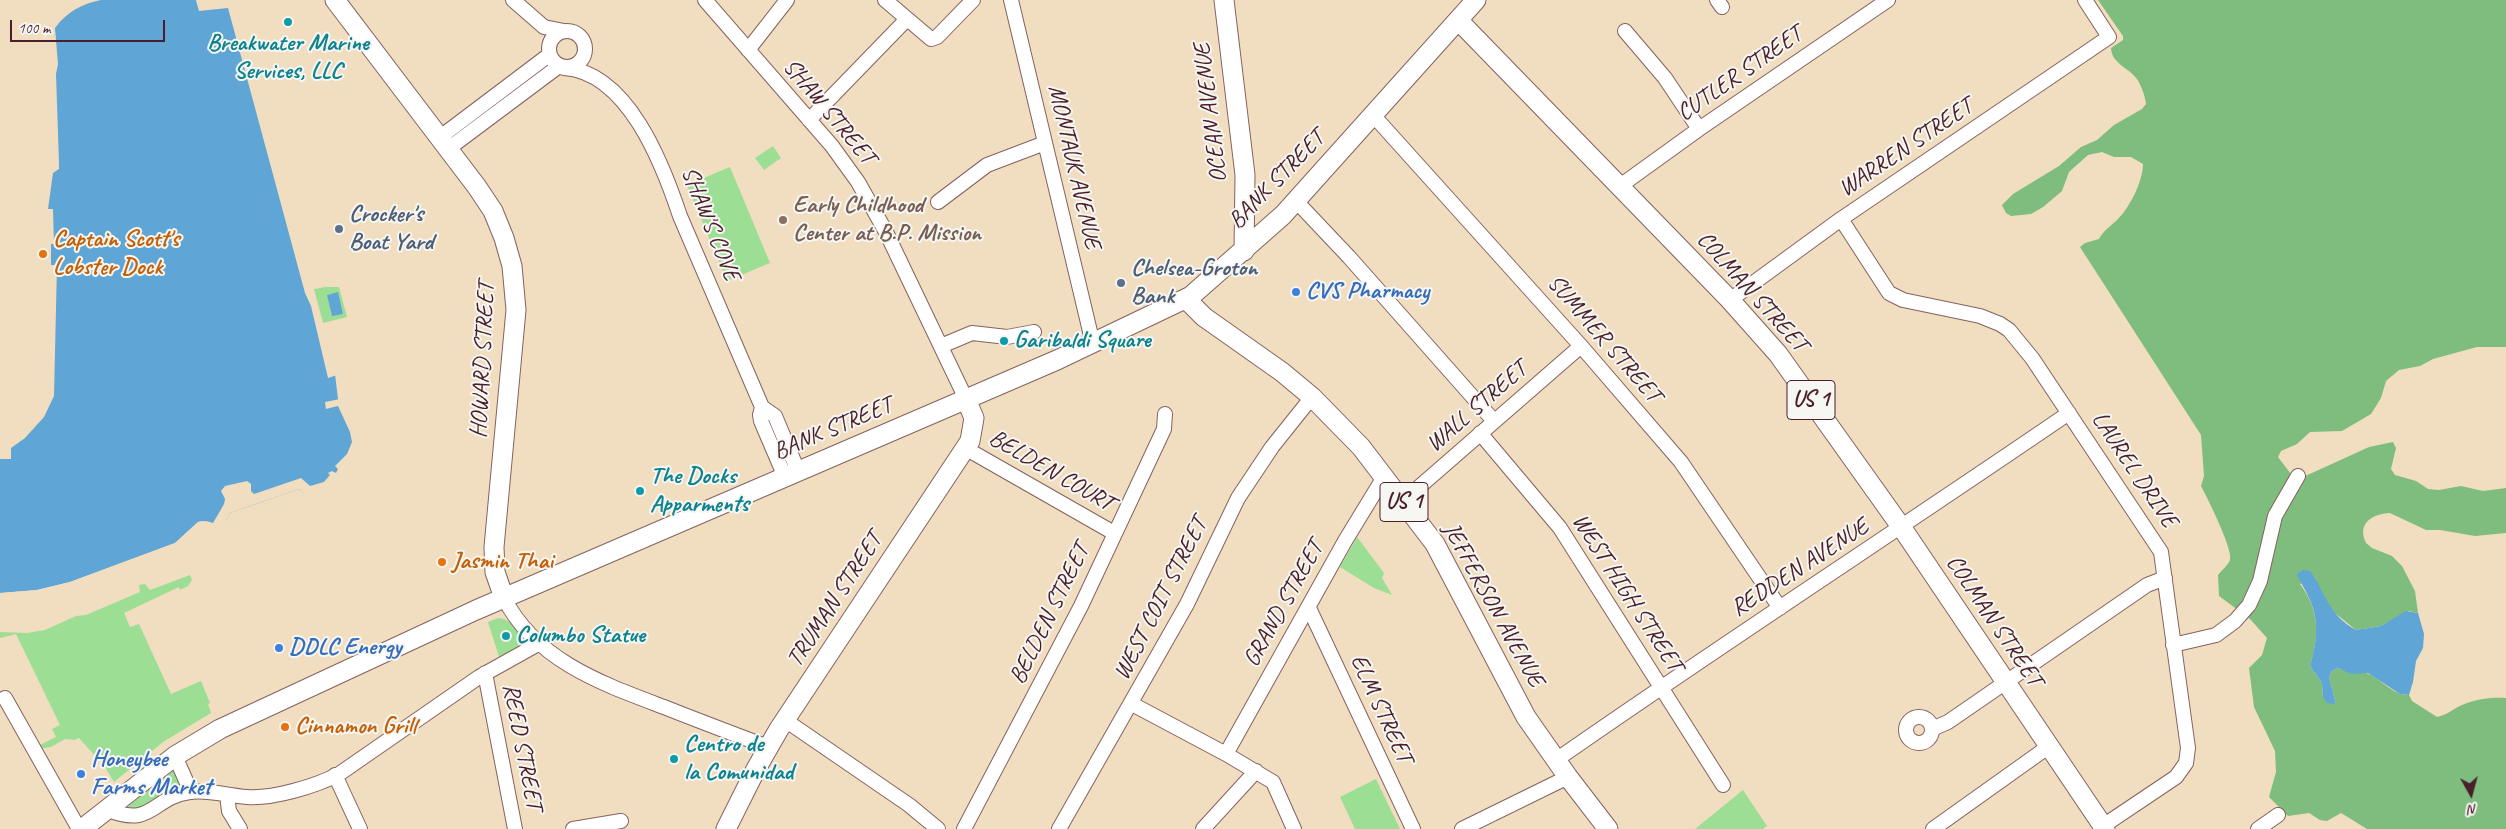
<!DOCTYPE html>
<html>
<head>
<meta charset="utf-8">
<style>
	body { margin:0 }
	#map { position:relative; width:2506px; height:829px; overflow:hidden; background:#f1ddbf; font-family:Caveat,sans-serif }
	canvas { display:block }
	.north { position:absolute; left:2446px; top:769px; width:50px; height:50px; -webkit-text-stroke:4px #f6f6f2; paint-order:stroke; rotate:173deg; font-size:14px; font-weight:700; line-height:20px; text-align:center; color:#4a1f2b }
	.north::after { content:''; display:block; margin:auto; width:18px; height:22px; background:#4a1f2b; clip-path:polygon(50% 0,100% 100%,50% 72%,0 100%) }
	.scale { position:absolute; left:10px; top:20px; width:155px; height:22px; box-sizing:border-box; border:2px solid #4a1f2b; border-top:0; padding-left:6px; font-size:15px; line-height:18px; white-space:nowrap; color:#4a1f2b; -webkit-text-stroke:4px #f6f6f2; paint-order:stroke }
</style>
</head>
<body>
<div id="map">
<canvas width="2506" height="829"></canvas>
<div class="north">N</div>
<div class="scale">100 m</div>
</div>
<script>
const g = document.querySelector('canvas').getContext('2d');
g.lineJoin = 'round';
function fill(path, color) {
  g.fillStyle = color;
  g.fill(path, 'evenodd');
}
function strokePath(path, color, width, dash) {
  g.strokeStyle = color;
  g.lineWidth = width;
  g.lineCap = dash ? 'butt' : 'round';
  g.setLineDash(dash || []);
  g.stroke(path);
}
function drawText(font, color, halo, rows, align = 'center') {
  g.font = font + ' Caveat,sans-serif';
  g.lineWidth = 4;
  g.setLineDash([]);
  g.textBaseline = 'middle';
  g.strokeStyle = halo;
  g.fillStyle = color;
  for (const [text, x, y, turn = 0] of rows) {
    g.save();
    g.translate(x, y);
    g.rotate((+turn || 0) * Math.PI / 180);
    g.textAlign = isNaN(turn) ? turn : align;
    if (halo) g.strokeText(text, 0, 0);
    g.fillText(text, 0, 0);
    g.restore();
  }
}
const green = new Path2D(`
	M773,146L781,158L764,170L755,158Z
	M730,167L770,263L727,281L687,185Z
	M325,287H339L347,317L319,324L310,290Z
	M1357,537L1384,573L1382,578L1392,595L1374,588L1340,567Z
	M190,575L192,580L188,586L180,590L179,587L124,613L130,627L139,624L171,694L201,681L210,703L208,704L211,713L163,742L114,782L105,767L79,738L75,740L65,739L51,747L39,749L38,746L56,737L52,729L60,725L16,634L0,638V632L27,633L45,630L76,616L86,615L140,592L139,585L145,584L150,590Z
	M498,618C508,618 517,628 521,637L518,646L499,657L488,622Z
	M174,770L185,786L137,813L126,808Z
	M1376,779L1400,829H1355L1340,797Z
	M1743,790L1767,826L1763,829H1695Z`);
const forest = new Path2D(`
	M2098,0H2506V347H2477L2433,359L2420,366L2399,370L2386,381L2381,398L2371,414L2342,431L2310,432L2297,444L2281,451L2278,457L2294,478H2301L2369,447L2393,442L2396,448L2391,469L2395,475L2416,481L2428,489L2439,490L2461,486L2483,491L2506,488V533L2475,536L2440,530H2426L2390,513C2371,514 2357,524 2366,543L2372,548L2392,556L2402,566L2415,591L2418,613L2409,611L2381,626L2356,630L2330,609L2314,577L2300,584C2320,611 2319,636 2310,666L2322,683L2323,697L2336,704L2329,677L2332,671L2338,668C2354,675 2354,670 2366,673C2378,676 2393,696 2409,695L2412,701L2437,717C2447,715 2453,709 2462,705C2476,699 2491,697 2506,698V829H2367L2341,813L2327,821L2320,820L2309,813L2288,816L2269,797L2276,772L2275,751L2254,707L2249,668L2262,655L2267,638L2250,619L2219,596L2218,575C2221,571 2228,565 2230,560C2234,551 2207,497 2201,486L2204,476L2201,435L2080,247L2085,243L2099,239C2104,230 2111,226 2118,219C2130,207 2143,181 2143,164L2131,157H2114L2102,152L2088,155L2069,172L2062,191L2043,207L2031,214L2011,216L2006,213L2002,205L2013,194L2059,166L2081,147L2097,140L2114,125L2142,109L2146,104C2146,98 2140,82 2136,78C2128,67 2112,64 2111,48L2123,40V36Z`);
const water = new Path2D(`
	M101,0H196L198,6L230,0L335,374L338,399L361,435L341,470L308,498L299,489L230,513L222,527L202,521L198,522L175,543L70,582L37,590L0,593V459H11V448L25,438L44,417L54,396L57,265H51V244H54L53,209H48L53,173L59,169V163L56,74L58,64L55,28C67,12 81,4 101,0Z
	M338,292L343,314L332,316L327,295Z
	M2303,570L2310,571C2326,593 2328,615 2356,630L2381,626L2406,611L2418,613L2424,634L2423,648L2416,661L2413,682L2409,695L2400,694L2368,673L2351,674L2338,668L2332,671L2329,677L2336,704L2327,703L2323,697L2322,683L2310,666C2317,642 2320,619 2308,596C2305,588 2300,583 2297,574Z`);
const pier = new Path2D(`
	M196,0L199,3L210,0H233L234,3L254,65L337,375L328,378L311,306L305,293L228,8L199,11Z
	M340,399L341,404L344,403L353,413L363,432L364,451L356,465L345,473H340L332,484L309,500L299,489L230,513L221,530L203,523L176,545L71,584L38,592L0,595V593L37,590L70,582L175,543L198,522L206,521L213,523L224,504L225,499L221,491L225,486L247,481L251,484V491L254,494L301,478L310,486L324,482L330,475L328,473L332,471L336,473L338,469L335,466L347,454L352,442L350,432L338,406L326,409L325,402Z`);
const minor = new Path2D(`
	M513,0L544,27L564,31
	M705,0L832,146L858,182L886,232L966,399
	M885,0L931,39L937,37L973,0
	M1011,0L1093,344
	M1717,0L1722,7
	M549 49a18 18 0 1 1 36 0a18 18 0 1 1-36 0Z
	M1625,31L1665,78L1699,129
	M748,50L787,0
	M564,68C628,72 663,165 680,216L762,407L760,415L761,421L785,477
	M1373,115L1581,346L1681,462L1780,608
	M809,120L907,19
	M439,138L549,55
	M448,149L559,66
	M1620,186L1699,129L1888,0
	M1296,201L1349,257L1494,421
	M938,202L987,165L1045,143
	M1841,219L1889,293L1903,300L1980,316L2000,324L2009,330L2032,358L2161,552L2188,748L2186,763L2176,777L2103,826
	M1730,300L1841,219L2109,37L2085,0
	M941,346L972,333L1007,337L1034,332
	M762,407L775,416L798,471
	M1480,433L1560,528L1723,785
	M965,448L1114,533
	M1403,501L1581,346
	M504,598C536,661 603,684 664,707C699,721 734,734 768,747
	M1309,608L1413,829
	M2173,645L2216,635L2235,621L2249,605L2260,581L2275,516L2298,476
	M485,673L515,829
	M5,698L79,829
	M1132,704L1226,754L1273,782L1294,829
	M1906 730a13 13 0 1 1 26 0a13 13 0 1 1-26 0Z
	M785,720L909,805L938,829
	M1932,729L1948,722L2147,585L2165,578
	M1226,754L1345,541L1384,477
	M175,756L191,792
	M1556,760C1725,642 1898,530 2069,413
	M335,775L360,829
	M227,795L229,811L240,829
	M106,809C154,829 151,797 190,792C208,789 228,796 247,797C273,799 316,786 339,774L479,677L540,643
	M573,829L621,821
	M964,829L1081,606L1164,429L1165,414
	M1059,829L1187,604L1238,498L1272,447L1312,397
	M1203,829L1256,771
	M1462,829L1568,777
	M1933,829L2048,747
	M2258,829L2278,815`);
const major = new Path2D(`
	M335,0L477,187L493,211L504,238L512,266L516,310L494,547L495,572L504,598
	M1224,0L1245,175L1244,251
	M1458,20L1730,300L1778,354L1902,528L2105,829
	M1186,299L1204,317L1282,372L1312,397L1361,447L1435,544L1526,717L1568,777L1608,829
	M82,829L175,756L220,729L476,610L1057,360L1191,296L1283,215L1476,0
	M726,829L756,769L779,729L970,441L974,418L966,399`);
const markers = [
	[288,22,5,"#0f9aa8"],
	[783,220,5,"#8d6e63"],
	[339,229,5,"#5c6f8a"],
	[43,254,5,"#e8710a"],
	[1121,283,5,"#5c6f8a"],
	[1296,292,5,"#3f7fe0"],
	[1004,341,5,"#0f9aa8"],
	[640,491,5,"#0f9aa8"],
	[442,562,5,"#e8710a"],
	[506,636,5,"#0f9aa8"],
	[279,648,5,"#3f7fe0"],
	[285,727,5,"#e8710a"],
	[674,759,5,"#0f9aa8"],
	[81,774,5,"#3f7fe0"]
];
const shields = [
	[1811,400,48],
	[1404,502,48]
];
const shieldNames = [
	["US 1",1811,400],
	["US 1",1404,502]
];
const cultureNames = [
	["Breakwater Marine",288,44,"center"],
	["Services, LLC",288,72,"center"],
	["Garibaldi Square",1014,341],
	["The Docks",650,477],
	["Apparments",650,505],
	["Columbo Statue",516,636],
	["Centro de",684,745],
	["la Comunidad",684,773]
];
const streetNames = [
	["CUTLER STREET",1740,74,-35],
	["SHAW STREET",829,112,50],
	["OCEAN AVENUE",1211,113,-97],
	["WARREN STREET",1906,148,-34],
	["MONTAUK AVENUE",1074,167,77],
	["BANK STREET",1277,180,-46],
	["SHAW'S COVE",710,224,68],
	["COLMAN STREET",1752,292,48],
	["SUMMER STREET",1604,339,49],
	["HOWARD STREET",483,360,-87],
	["WALL STREET",1477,407,-41],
	["BANK STREET",833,429,-23],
	["LAUREL DRIVE",2134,470,56],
	["BELDEN COURT",1051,471,30],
	["REDDEN AVENUE",1800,568,-33],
	["WEST HIGH STREET",1627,593,57],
	["WEST COIT STREET",1161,599,-63],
	["TRUMAN STREET",835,600,-57],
	["GRAND STREET",1284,604,-61],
	["JEFFERSON AVENUE",1493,605,61],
	["BELDEN STREET",1050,614,-64],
	["COLMAN STREET",1994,621,56],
	["ELM STREET",1381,709,65],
	["REED STREET",522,747,79]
];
const educationNames = [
	["Early Childhood",793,206],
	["Center at B.P. Mission",793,234]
];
const serviceNames = [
	["Crocker's",349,215],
	["Boat Yard",349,243],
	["Chelsea-Groton",1131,269],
	["Bank",1131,297]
];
const foodNames = [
	["Captain Scott's",53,240],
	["Lobster Dock",53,268],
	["Jasmin Thai",452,562],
	["Cinnamon Grill",295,727]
];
const shopNames = [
	["CVS Pharmacy",1306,292],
	["DDLC Energy",289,648],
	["Honeybee",91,760],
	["Farms Market",91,788]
];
fill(green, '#9dde95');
fill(forest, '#7ebd7e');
fill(water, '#5fa5d5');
fill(pier, '#f1ddbf');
strokePath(minor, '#84625f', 16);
strokePath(major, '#84625f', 21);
strokePath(minor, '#fff', 14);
strokePath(major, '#fff', 19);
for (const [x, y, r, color] of markers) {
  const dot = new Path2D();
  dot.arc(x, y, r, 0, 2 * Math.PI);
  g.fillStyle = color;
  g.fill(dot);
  strokePath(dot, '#f6f6f2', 2);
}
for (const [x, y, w] of shields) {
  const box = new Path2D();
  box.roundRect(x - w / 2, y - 19.5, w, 39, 4);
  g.fillStyle = '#f6f6f2';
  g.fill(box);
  strokePath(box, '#4a1f2b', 1);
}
drawText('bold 22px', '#4a1f2b', null, shieldNames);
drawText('bold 24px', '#0d838f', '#f6f6f2', cultureNames, 'left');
drawText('24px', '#4a1f2b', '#f6f6f2', streetNames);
drawText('bold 24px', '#785e54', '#f6f6f2', educationNames, 'left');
drawText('bold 24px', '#4e5e75', '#f6f6f2', serviceNames, 'left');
drawText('bold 24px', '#c56008', '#f6f6f2', foodNames, 'left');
drawText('bold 24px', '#366cbe', '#f6f6f2', shopNames, 'left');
</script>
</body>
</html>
